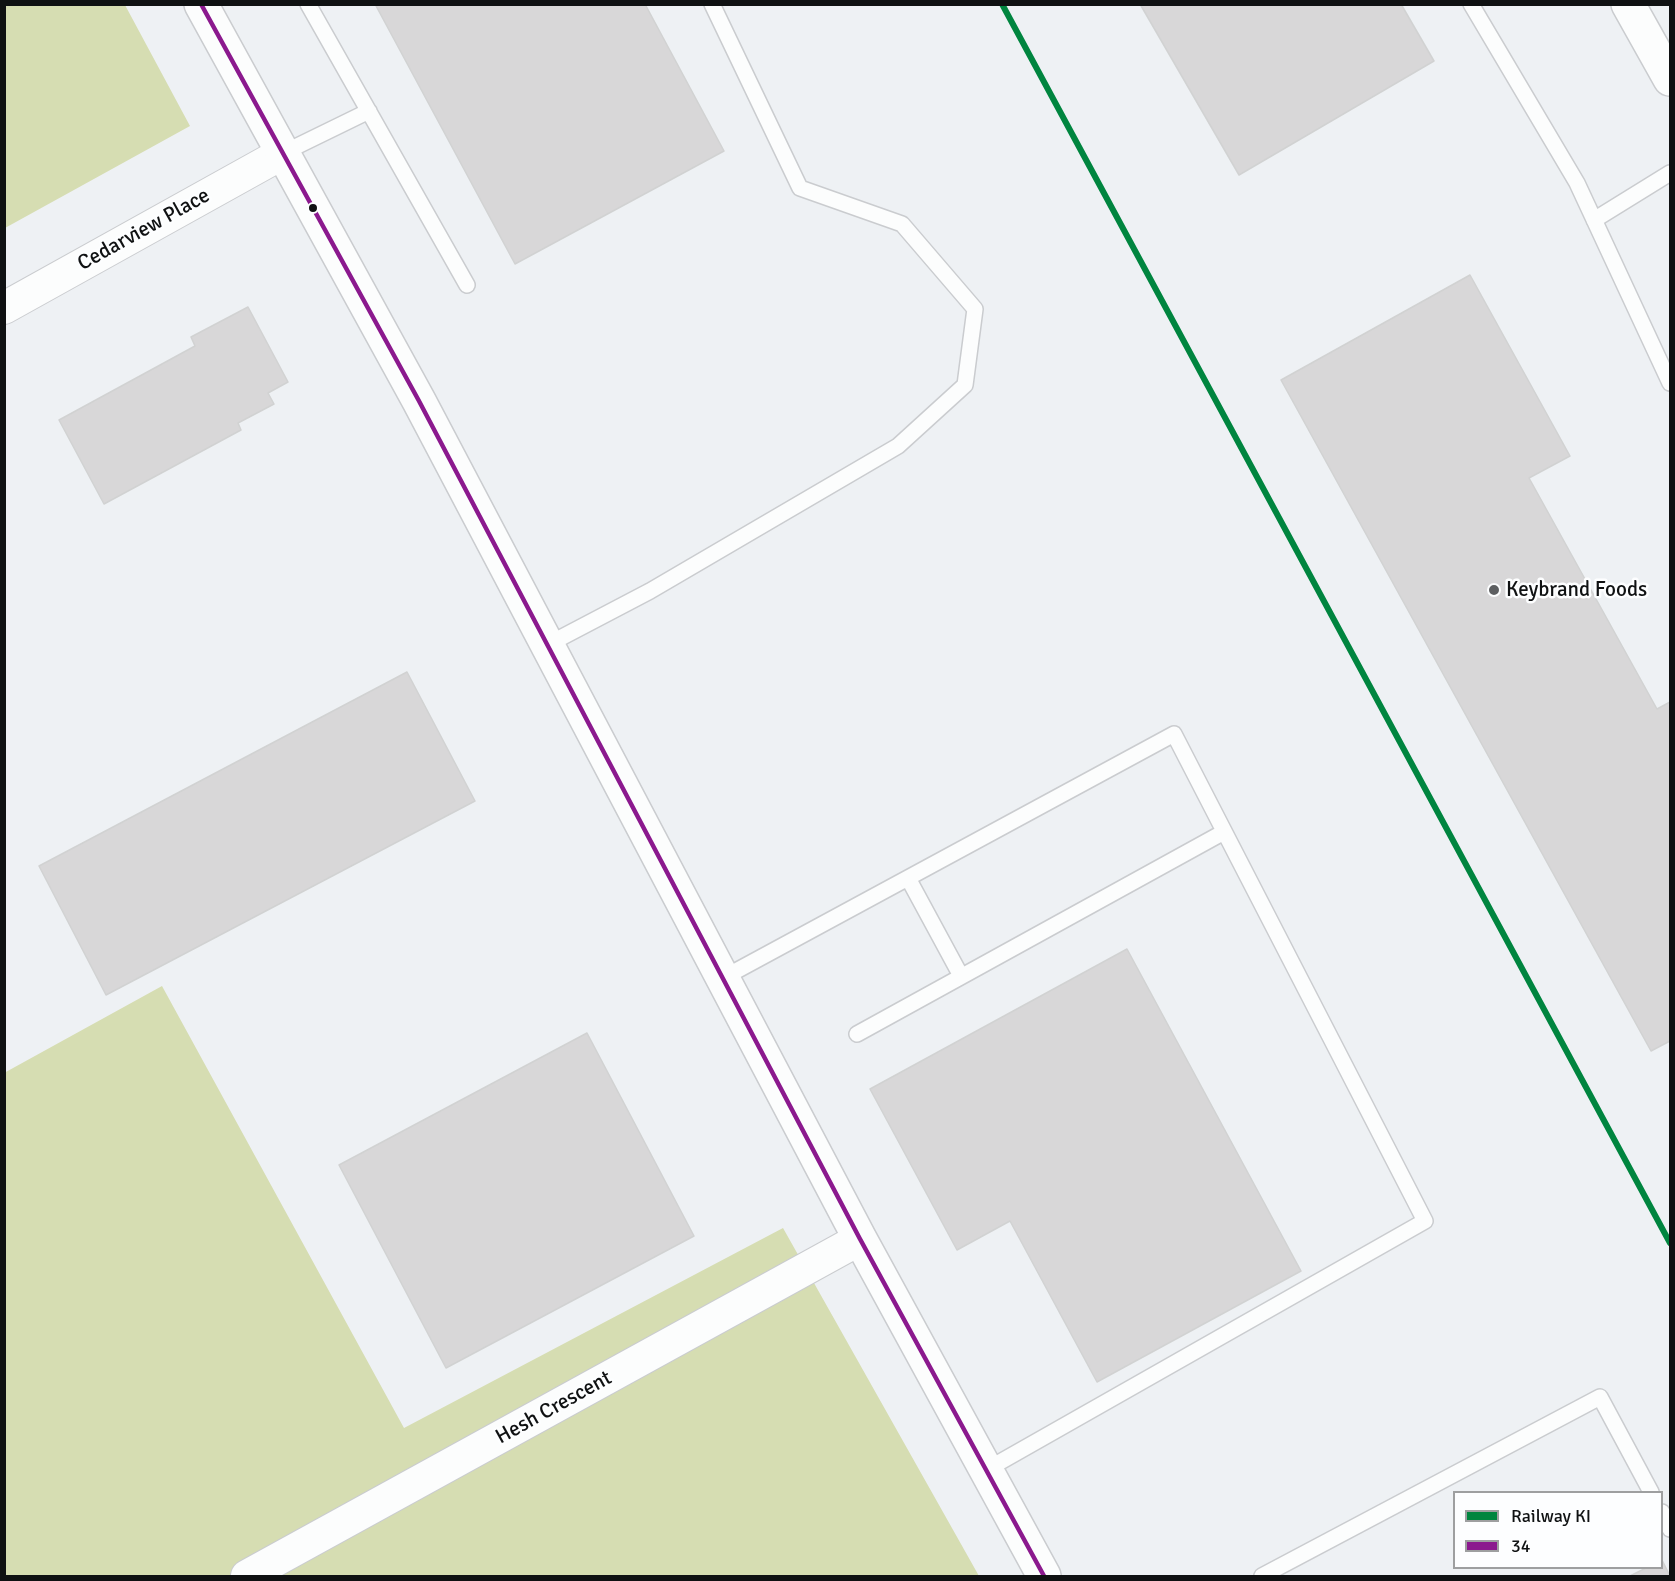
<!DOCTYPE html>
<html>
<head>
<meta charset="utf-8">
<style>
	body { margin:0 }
	#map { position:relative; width:1675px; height:1581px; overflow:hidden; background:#eef1f4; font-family:Signika,sans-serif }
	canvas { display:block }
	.frame { position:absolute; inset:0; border:6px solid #0f1112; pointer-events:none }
	.legend { position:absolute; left:1453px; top:1491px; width:210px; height:78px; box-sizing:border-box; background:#fdfeff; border:2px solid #9e9fa0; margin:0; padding:8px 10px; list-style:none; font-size:18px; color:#0f1112 }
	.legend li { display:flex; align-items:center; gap:12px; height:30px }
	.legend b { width:30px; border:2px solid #9e9fa0 }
</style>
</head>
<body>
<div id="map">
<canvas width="1675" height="1581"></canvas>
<div class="frame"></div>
<ul class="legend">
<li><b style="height:8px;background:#00853f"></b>Railway KI</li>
<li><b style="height:8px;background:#8b198e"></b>34</li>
</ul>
</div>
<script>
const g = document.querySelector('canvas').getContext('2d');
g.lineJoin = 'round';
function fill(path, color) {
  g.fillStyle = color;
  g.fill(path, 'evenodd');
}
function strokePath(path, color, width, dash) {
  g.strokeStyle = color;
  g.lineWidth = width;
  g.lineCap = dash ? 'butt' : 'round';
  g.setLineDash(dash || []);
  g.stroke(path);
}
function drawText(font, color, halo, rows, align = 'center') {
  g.font = font + ' Signika,sans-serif';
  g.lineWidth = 5;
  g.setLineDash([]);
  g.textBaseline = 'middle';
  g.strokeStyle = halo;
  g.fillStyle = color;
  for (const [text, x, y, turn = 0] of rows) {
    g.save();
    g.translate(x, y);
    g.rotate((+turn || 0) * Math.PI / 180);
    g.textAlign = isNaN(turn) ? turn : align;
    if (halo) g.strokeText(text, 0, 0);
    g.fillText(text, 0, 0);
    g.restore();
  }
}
const green = new Path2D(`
	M5,4L125,5L190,126L5,228Z
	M162,986L404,1428L783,1228L979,1576H5L4,1073Z`);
const building = new Path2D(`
	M375,4H645L724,151L515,264Z
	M1140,4H1401L1434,61L1239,175Z
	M1470,275L1570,456L1529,478L1657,709L1670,702V1041L1651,1051L1281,380Z
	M248,307L288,382L268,393L274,404L238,423L241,430L104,504L59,420L195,346L191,337Z
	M407,672L475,801L106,995L39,866Z
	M1127,949L1301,1271L1097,1382L1010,1221L957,1250L870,1089Z
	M587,1033L694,1236L446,1368L339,1165Z
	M1662,1560L1670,1576H1630L1646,1568H1662Z`);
const service = new Path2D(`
	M308,4L467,285
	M1471,4L1577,183L1670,383
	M283,153L369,111
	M1594,220L1670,173
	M547,645L650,591L898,446L965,385L975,309L902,224L800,188L712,4
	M908,878L961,976
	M723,978L1174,734L1425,1221L986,1470
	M857,1034L1224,832
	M1662,1512L1670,1529
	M1262,1576L1600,1397L1651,1492`);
const minor = new Path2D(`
	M4,308L283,153
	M247,1576L860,1239`);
const tertiary = new Path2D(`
	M201,4L419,401L860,1239L1044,1576`);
const primary = new Path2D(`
	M1628,4L1670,79`);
const bus1 = new Path2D(`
	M201,4L419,401L860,1239L1044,1576`);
const rail1 = new Path2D(`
	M1002,4L1670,1243`);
const markers = [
	[313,208,5,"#0f1112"],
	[1494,590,6,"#5d5f61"]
];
const streetNames = [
	["Cedarview Place",144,230,-29],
	["Hesh Crescent",554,1408,-29]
];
const poiNames = [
	["Keybrand Foods",1506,590]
];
fill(green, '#d6ddb2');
fill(building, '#d8d7d8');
strokePath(building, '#d1d2d2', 1.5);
strokePath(service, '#cacccf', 18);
strokePath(minor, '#cacccf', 34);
strokePath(tertiary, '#cacccf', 36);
strokePath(primary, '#cacccf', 36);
strokePath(service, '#fcfdfd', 15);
strokePath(minor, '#fcfdfd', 32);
strokePath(tertiary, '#fcfdfd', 33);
strokePath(primary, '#fcfdfd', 33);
strokePath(bus1, '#8b198e', 4.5);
strokePath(rail1, '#00853f', 6);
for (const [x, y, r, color] of markers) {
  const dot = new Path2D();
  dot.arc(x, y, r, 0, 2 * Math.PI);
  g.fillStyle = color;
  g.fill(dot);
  strokePath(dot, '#fdfeff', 2);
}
drawText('21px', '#0f1112', '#fdfeff', streetNames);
drawText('21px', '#0f1112', '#fdfeff', poiNames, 'left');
</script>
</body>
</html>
